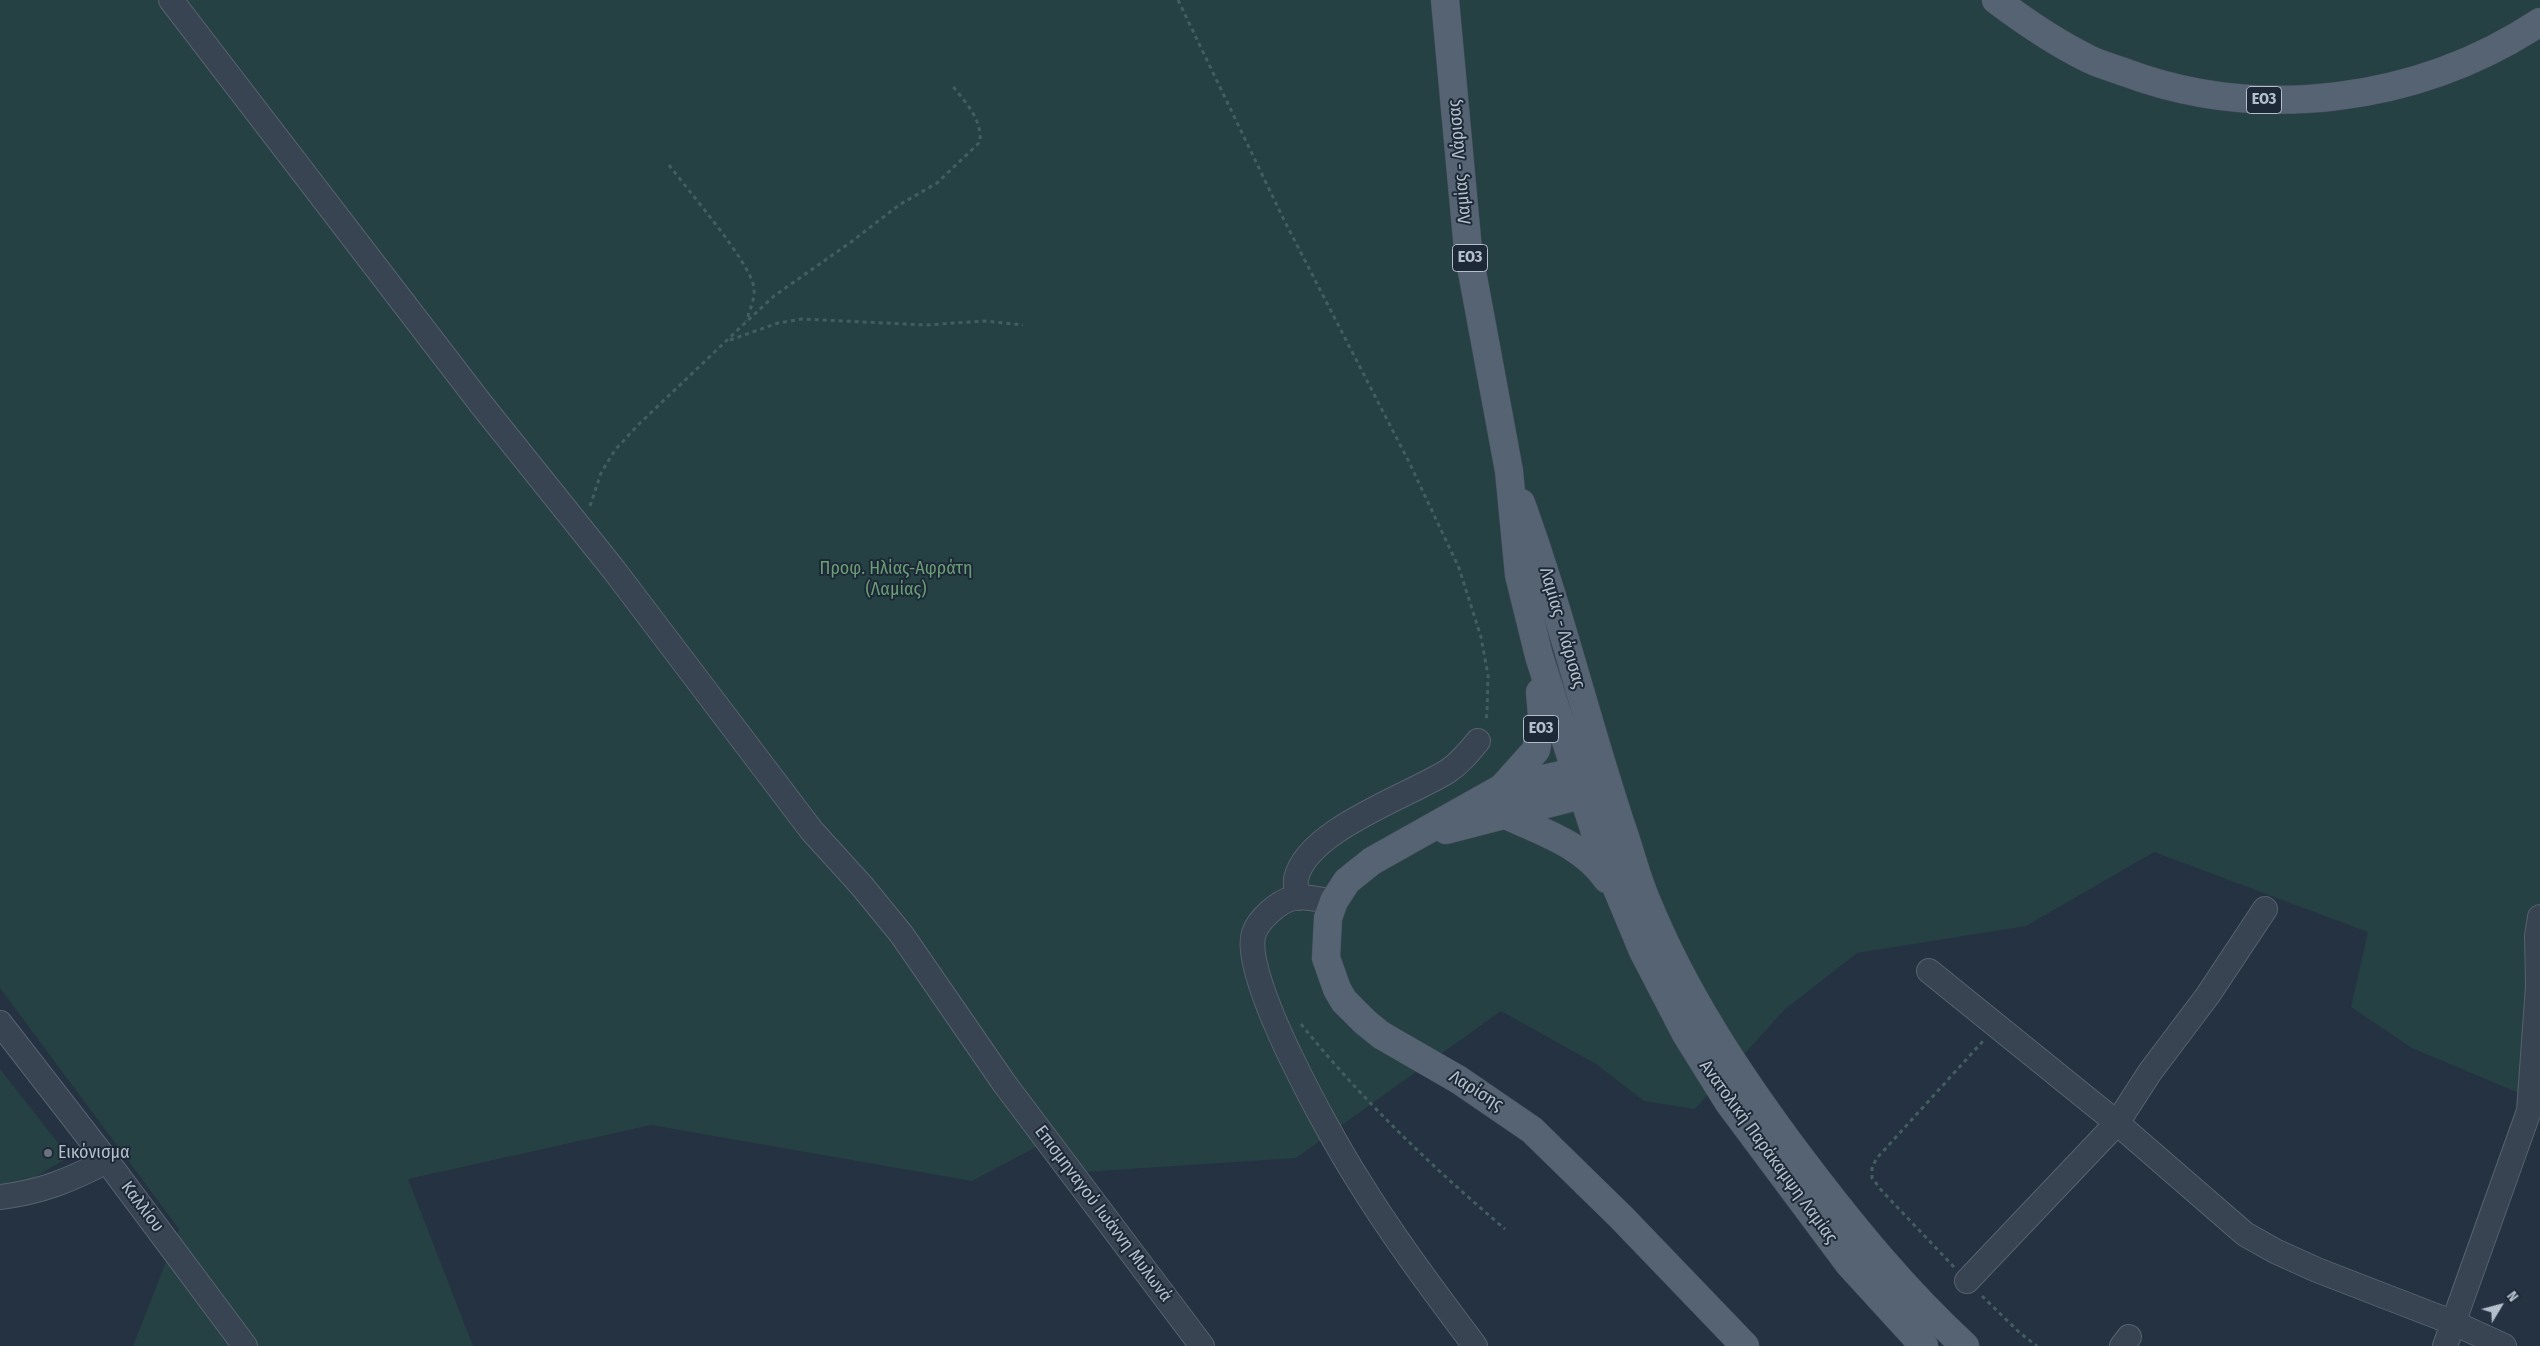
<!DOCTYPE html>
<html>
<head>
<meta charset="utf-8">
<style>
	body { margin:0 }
	#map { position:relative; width:2540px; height:1346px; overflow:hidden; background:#243242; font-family:"Fira Sans Condensed",sans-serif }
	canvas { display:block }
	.north { position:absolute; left:2475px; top:1281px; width:50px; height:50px; -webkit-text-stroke:4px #1d2937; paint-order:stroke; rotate:53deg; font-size:14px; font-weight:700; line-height:20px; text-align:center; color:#b5bfcc }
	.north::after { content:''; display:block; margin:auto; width:18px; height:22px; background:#b5bfcc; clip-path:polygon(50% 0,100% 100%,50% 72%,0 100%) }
</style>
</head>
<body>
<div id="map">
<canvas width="2540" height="1346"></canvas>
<div class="north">N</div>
</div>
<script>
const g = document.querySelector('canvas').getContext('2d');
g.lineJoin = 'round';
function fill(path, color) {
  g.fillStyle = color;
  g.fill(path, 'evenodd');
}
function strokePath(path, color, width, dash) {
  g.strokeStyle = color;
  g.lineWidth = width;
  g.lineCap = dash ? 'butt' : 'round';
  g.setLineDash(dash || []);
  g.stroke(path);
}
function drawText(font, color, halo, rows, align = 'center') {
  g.font = font + ' "Fira Sans Condensed",sans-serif';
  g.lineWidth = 4;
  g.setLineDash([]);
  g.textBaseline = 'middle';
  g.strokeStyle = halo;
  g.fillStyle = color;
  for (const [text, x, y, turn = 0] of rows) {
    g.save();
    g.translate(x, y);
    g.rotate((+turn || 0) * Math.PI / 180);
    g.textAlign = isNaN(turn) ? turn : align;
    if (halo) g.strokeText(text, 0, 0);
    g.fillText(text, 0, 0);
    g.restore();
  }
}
const green = new Path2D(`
	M0,0H2540V1102L2412,1048L2351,1007L2368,932L2154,852L2026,926L1857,953L1784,1010L1695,1109L1644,1101L1596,1064L1501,1011L1296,1158L1083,1172L1055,1137L972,1181L651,1125L408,1179L473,1346H133L179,1229L0,988Z
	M0,1069L69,1157L25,1183L0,1190Z`);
const path = new Path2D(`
	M1178,0L1283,218L1409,462L1459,568L1481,637L1488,675L1487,714L1485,722
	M669,165C686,188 751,263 754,288C755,299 750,310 746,321
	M730,340L778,323L802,319L926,325L985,321L1023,325
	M590,506L601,473L615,450L638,425L745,323L774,296L851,242L899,205L937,183L980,142C982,118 965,102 951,84
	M1301,1024C1361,1099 1432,1167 1505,1229
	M1954,1267L1882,1191L1872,1178V1167L1877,1158L1983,1041
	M1982,1296L2020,1333L2037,1346`);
const minor = new Path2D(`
	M171,0L481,404L614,570L812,831L862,886L902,935L1004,1083L1202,1346
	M1298,898C1297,892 1295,885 1296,879C1306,830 1409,796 1448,771C1460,763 1469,752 1478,741
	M1334,901C1321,901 1305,895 1293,898C1278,902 1259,919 1254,933C1239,974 1332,1139 1357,1178C1393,1237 1434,1291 1475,1346
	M1929,971L2117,1123L2245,1234L2275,1251L2317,1270L2454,1323L2504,1346
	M0,1023L107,1161L245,1346
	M0,1197C42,1192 70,1180 107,1161
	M1967,1281L2117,1123L2150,1072L2208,995L2265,909
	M2122,1346L2129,1337
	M2445,1346L2529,1111L2538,986L2537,936L2540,917`);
const major = new Path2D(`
	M1445,0L1468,250L1509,471L1519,575L1539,656L1600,848L1643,951L1686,1034L1729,1103L1849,1264L1924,1346
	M1996,0C2024,21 2053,41 2085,57C2097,64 2111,67 2124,72C2260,123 2419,102 2540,22
	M1521,503C1560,610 1586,720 1622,828C1630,851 1636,875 1645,897C1684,994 1740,1077 1802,1160C1852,1226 1904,1290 1965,1346
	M1593,768L1502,788L1372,861L1347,881L1334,901L1328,918L1326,958L1337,989L1344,1001L1365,1022L1381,1035L1459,1080L1532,1130L1622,1218L1745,1346
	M1502,788L1536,750L1542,716L1540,692
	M1506,815C1544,833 1582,844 1607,879
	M1446,830L1601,790`);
const markers = [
	[48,1153,5,"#6b7280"]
];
const shields = [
	[2264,100,35],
	[1470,258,35],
	[1541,729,35]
];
const shieldNames = [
	["ΕΟ3",2264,100],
	["ΕΟ3",1470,258],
	["ΕΟ3",1541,729]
];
const streetNames = [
	["Λαμίας - Λάρισας",1460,162,-95],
	["Λαμίας - Λάρισας",1562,628,74],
	["Λαρίσης",1476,1091,32],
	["Ανατολική Παράκαμψη Λαμίας",1768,1152,54],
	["Καλλίου",142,1207,53],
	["Επισμηναγού Ιωάννη Μυλωνά",1103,1214,53]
];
const parkNames = [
	["Προφ. Ηλίας-Αφράτη",896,569],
	["(Λαμίας)",896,590]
];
const poiNames = [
	["Εικόνισμα",58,1153]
];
fill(green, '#264143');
strokePath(minor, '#56626f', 26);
strokePath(major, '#424d5b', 29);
strokePath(path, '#445e60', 3, [4, 4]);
strokePath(minor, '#384452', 24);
strokePath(major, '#566372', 28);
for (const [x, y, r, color] of markers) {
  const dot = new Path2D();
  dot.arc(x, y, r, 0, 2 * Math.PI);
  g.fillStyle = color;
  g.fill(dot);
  strokePath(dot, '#1d2937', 2);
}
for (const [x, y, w] of shields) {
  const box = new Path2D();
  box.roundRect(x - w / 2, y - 13.5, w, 27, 4);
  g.fillStyle = '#1d2937';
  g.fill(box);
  strokePath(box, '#b5bfcc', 1);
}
drawText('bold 16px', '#b5bfcc', null, shieldNames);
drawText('18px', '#b5bfcc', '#1d2937', streetNames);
drawText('18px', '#6a9e74', '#1d2937', parkNames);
drawText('18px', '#b5bfcc', '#1d2937', poiNames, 'left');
</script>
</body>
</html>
